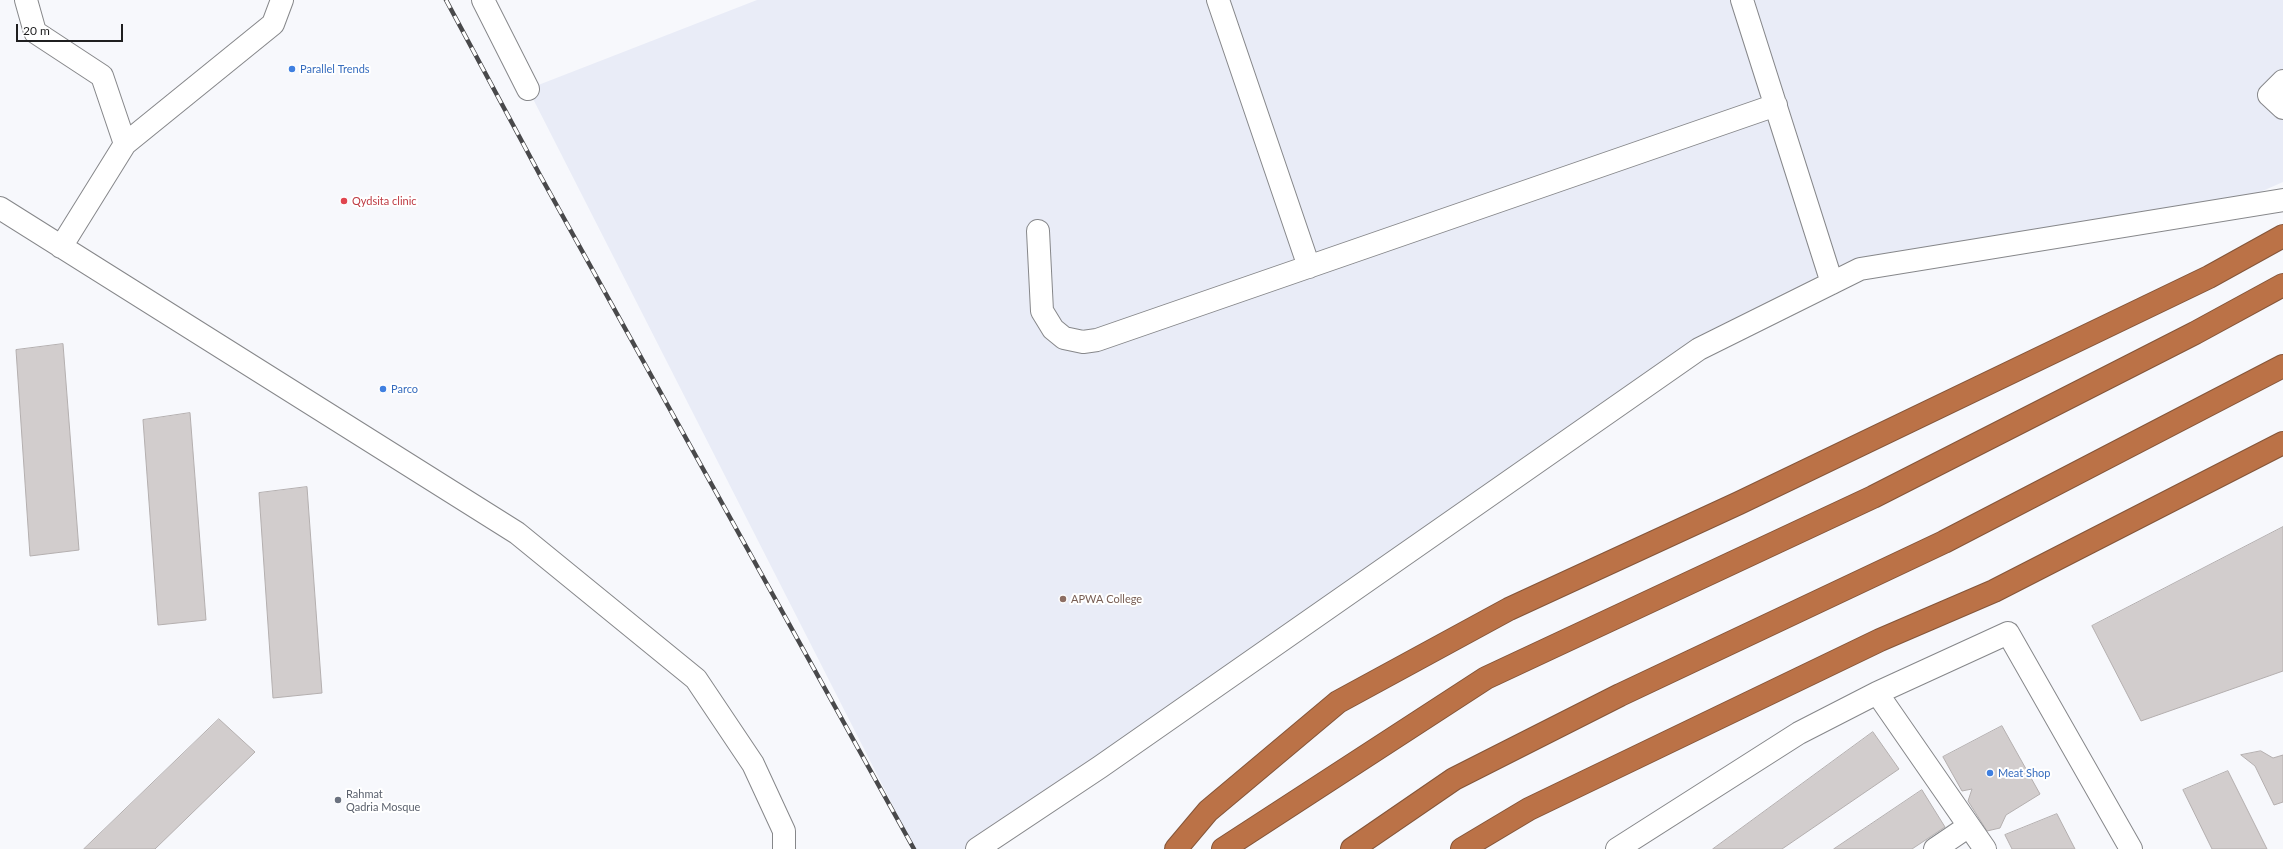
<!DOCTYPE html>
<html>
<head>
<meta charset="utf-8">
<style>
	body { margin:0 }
	#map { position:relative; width:2283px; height:849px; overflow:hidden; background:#f7f8fc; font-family:Lato,sans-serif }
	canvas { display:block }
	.scale { position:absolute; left:16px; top:24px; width:107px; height:18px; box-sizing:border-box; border:2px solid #1f1f20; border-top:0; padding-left:5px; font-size:12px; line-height:14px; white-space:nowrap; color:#1f1f20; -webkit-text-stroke:3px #fff; paint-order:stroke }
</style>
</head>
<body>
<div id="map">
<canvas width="2283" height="849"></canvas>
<div class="scale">20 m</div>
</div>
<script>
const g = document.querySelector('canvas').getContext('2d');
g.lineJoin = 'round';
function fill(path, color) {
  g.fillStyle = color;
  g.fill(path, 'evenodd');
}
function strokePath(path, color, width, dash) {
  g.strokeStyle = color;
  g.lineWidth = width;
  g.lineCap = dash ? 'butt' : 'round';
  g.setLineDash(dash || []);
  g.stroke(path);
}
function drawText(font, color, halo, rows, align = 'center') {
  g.font = font + ' Lato,sans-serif';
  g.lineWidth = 4;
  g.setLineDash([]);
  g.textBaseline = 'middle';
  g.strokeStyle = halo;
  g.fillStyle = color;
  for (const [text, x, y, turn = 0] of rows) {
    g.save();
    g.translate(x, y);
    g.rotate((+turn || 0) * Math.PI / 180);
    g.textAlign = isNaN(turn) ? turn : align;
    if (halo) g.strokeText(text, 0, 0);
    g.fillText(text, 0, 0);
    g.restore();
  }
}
const built = new Path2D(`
	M757,0H2283V182L2219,210L1828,270L1699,349L976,849H915L528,89Z`);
const building = new Path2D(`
	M63,344L79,550L30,556L16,350Z
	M190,413L206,620L158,625L143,420Z
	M307,487L322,693L273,698L259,493Z
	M2283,527V671L2141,721L2092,626Z
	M219,719L255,752L155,849H84Z
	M2002,726L2040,794L2006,815L2000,828L1987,831L1968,801L1972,789L1962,791L1943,757Z
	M1873,732L1899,769L1782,849H1713Z
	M2261,751L2273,758L2283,755V802L2274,805L2255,766L2241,755Z
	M2228,771L2267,849H2212L2183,790Z
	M1922,790L1945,827L1912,849H1834Z
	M2057,814L2075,849H2012L2005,835Z`);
const minor = new Path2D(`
	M26,0L35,32L102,76L125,144
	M483,0L528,89
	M1218,0L1309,267
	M1742,0L1832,283
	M2283,81L2269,95L2283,108
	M0,208L517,533L696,679L753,764L784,831V849
	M1038,231L1042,311L1053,329L1064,338L1083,342L1097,340L1776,105
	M61,247L125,144L273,24L282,0
	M1877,693L1985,849
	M977,849L1100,767L1699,349L1860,269L2283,200
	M1617,849L1799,733L1877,693L2008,633L2131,849
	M1935,849L1969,826`);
const highway = new Path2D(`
	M1176,849L1208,811L1338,702L1509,609L1739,503L2209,277L2283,236
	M1223,849L1486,678L1873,497L2195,333L2283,285
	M1352,849L1454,779L1620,695L1944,542L2283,366
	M1462,849L1529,809L1880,640L1994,591L2283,443`);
const rail = new Path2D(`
	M446,0L541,177L914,849`);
const markers = [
	[292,69,4,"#3f7fe0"],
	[344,201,4,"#e0444e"],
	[383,389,4,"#3f7fe0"],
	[1063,599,4,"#8d6e63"],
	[1990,773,4,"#3f7fe0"],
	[338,800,4,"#6b7280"]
];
const shopNames = [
	["Parallel Trends",300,69],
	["Parco",391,389],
	["Meat Shop",1998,773]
];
const healthNames = [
	["Qydsita clinic",352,201]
];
const educationNames = [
	["APWA College",1071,599]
];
const worshipNames = [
	["Rahmat",346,794],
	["Qadria Mosque",346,807]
];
fill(built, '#e9ecf7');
fill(building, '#d2cdcd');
strokePath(building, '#b4afaf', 1);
strokePath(minor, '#86878a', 24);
strokePath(highway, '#845539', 24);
strokePath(minor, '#fff', 22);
strokePath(highway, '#bb7247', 22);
strokePath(rail, '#49494b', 4.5);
strokePath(rail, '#fff', 3, [9]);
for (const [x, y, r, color] of markers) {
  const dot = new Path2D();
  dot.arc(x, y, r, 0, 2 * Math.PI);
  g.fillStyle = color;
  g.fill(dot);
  strokePath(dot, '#fff', 1.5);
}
drawText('11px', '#366cbe', '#fff', shopNames, 'left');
drawText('11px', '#be3a42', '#fff', healthNames, 'left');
drawText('11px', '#785e54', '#fff', educationNames, 'left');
drawText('11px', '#5b616d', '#fff', worshipNames, 'left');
</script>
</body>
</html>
